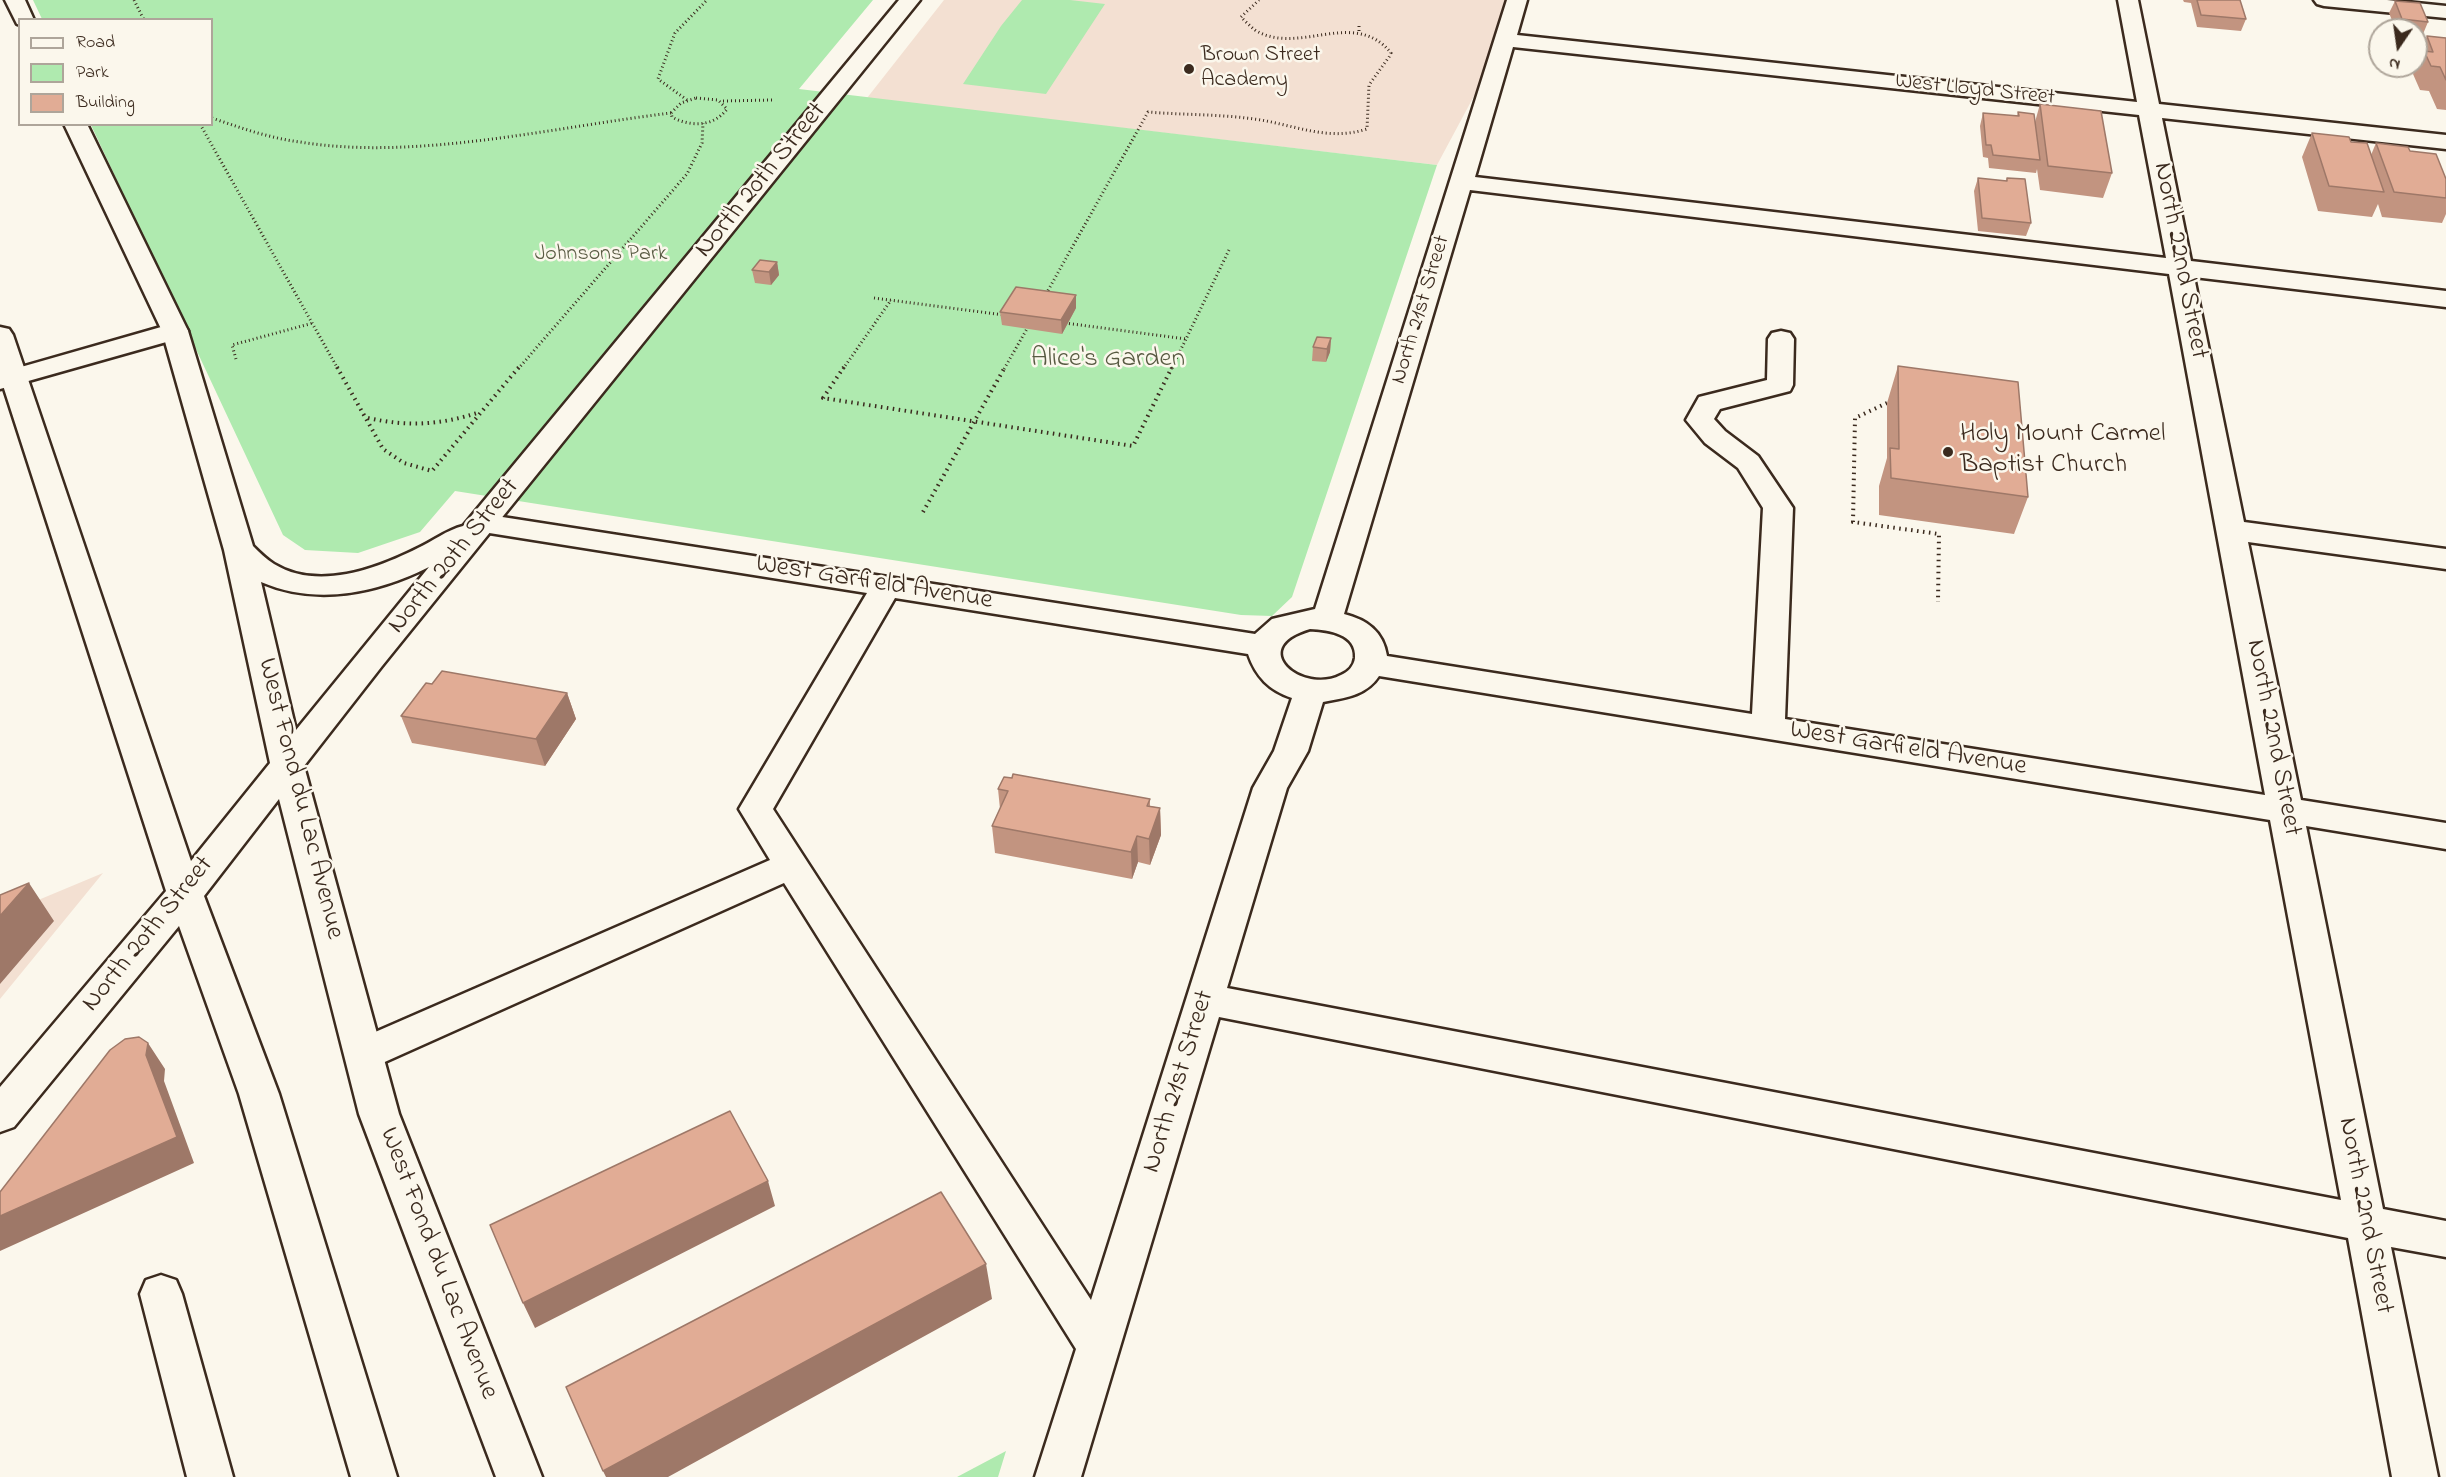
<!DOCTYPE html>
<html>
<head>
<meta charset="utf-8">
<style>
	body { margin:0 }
	#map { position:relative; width:2446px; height:1477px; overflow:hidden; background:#fbf7ec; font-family:"Indie Flower",sans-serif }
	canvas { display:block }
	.legend { position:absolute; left:18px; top:18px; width:195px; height:108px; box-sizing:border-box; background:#fbf7ec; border:2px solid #aea59a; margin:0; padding:8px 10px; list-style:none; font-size:18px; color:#3b2a1e }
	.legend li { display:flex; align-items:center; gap:12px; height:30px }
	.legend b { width:30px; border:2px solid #aea59a }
	.north { position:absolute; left:2368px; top:18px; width:60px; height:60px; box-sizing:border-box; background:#fbf7ec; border:2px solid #aea59a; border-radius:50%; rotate:193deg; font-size:16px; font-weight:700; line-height:24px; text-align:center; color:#3b2a1e }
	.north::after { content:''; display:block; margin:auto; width:21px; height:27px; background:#3b2a1e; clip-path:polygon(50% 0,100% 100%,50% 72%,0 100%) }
</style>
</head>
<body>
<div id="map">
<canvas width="2446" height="1477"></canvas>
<ul class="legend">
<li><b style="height:8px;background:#fbf7ec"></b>Road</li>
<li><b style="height:16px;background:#afeaaf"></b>Park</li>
<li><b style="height:16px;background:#e1ac95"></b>Building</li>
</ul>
<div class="north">N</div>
</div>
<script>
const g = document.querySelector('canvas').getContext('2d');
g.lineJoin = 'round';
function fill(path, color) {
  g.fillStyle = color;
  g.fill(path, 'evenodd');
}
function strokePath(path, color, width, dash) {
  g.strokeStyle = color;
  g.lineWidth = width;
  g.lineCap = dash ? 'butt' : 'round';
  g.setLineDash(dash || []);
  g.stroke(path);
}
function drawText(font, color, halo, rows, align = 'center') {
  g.font = font + ' "Indie Flower",sans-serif';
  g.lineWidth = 5;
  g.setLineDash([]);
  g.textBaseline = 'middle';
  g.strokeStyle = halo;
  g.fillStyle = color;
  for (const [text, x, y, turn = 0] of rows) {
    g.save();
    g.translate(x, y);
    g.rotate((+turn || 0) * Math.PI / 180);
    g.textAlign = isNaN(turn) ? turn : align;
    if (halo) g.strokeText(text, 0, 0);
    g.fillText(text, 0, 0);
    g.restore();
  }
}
const built = new Path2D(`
	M944,0H1517L1504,40L1437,165L867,98Z
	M103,873L0,999V916Z`);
const green = new Path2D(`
	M33,0H873L799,89L1437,165L1292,597L1272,616L1241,615L455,491L420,532L358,553L305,550L283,535L91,125L212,124V20L42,19Z
	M1022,0H1070L1105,4L1046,94L963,84L1001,26Z
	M1006,1451L998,1477H957Z`);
const pathFar1 = new Path2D(`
	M134,0L144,20
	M1359,26V34
	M696,98L718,100L727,109C714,127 690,127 672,117L671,113L681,103Z
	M687,100L658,79L675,33L707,0
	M723,101L772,100
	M212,118C241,128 269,138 300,142C416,161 554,127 671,113
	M200,124L338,369
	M1046,294L1148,112C1183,115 1219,114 1254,119C1293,124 1327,142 1367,129L1369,85L1389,57L1391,53C1354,7 1298,57 1255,30C1250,26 1245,21 1241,17L1259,0
	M874,298L1004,315
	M1065,323L1186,339L1229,250
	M236,359L232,345L313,323
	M518,369L687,174L702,143L703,123
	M843,369L891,300
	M1004,369L1028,327
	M1171,369L1186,339`);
const path = new Path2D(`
	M337,367L383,449L404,463L432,471L519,367
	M844,367L823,398L1133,446L1172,367
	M1887,403L1855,418L1853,522L1939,534L1938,602
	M368,418C408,427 441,425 480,412
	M923,512L1005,367`);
const minor = new Path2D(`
	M1507,0H1527L1517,35L2137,102L2118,0H2138L2159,104L2446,135V149L2162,118L2191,261L2446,291V307L2194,277L2244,522L2446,549V569L2248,542L2301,800L2446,823V849L2306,826L2383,1209L2446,1221V1257L2391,1247L2438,1477H2392L2348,1238L1219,1017L1081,1477H1035L1076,1349L784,883L378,1065L364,1070L350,1065L345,1054L350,1043L770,860L739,809L867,593L483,532L473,530L468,523L473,516L483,514L1255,634L1272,619L1315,609ZM1513,47L2139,115L2166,258L1475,177ZM1470,190L2169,274L2265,795L1785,719L1793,508L1758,456L1725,431L1714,419L1720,409L1790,391L1793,385L1794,339L1790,333L1781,331L1772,333L1768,339L1767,380L1699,397L1686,420L1705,443L1738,468L1763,508L1752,714L1387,656C1383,631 1367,620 1344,614ZM895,598L1248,654C1256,677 1269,690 1292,698L1274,751L1253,788L1091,1300L773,809ZM1310,629C1329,630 1357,634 1355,658C1354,666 1348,672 1341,675C1303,695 1245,648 1310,629ZM1379,676L2270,820L2341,1200L1227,988L1287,788L1308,751L1323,702C1344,698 1366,696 1379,676Z
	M2314,0H2387L2446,6V18L2324,6L2317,4Z
	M175,323L184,325L188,331L184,337L0,389V373Z
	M161,1275L176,1280L182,1294L233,1477H187L140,1294L146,1280Z`);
const major = new Path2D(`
	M5,0H25L34,20H20V25L17,24Z
	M899,0H920L382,666L304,766L399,1114L542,1477H496L359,1114L279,799L204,896L279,1094L397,1477H351L239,1094L179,926L14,1127L0,1132V1087L166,891L0,376V327L9,329L13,335L191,861L270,763L224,550L162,331L64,124H87L188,331L253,546C259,552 266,559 274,564C318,591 376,569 418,548C433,541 447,530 463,526ZM429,567L296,730L261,582C317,606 377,593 429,567Z`);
const wall = new Path2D(`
	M2183,0H2240L2246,19L2241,31L2197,27L2191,3L2184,2Z
	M2395,1L2428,22L2423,34L2416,33V30H2396L2389,13Z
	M2427,36L2446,38V110L2437,109L2429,91L2420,90L2413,74L2418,64L2416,60Z
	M2040,104L2112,173L2103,198L2040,190L2037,169L2036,173L1989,168L1988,158L1983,157L1980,126L1983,113L2017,116L2018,112L2035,122Z
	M2312,133L2351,142L2371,155L2376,143L2410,151L2446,179V214L2442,223L2382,217L2378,204L2372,217L2318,211L2302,157Z
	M1978,178L2006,181L2007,178L2031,223L2026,236L1978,231L1974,191Z
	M777,262L779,275L771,285L755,283L752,270Z
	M1076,308L1062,334L1002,325L1000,312Z
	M1331,338L1330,352L1326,362L1312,361L1313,347Z
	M1898,366L2028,497L2014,534L1879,515V486L1887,458V403Z
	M432,684L567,693L576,719L545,766L412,743L401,716Z
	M1012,778L1150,799V806L1160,808L1161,835L1150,865L1138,862L1132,879L995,853L992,826L1000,809L998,789Z`);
const shadedWall = new Path2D(`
	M777,262L779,275L771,285L769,272Z
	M1076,295V308L1062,334L1061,320Z
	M1331,338L1330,352L1326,362L1327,349Z
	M567,693L576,719L545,766L536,739Z
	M1160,808L1161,835L1150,865L1149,839Z
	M1137,836L1138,862L1132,879L1131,852Z
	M29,883L54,921L0,984V916Z
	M148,1043L165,1069L164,1081L194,1163L0,1251V1216L146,1055Z
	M768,1181L775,1206L535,1328L523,1303Z
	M986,1264L992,1299L668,1477H606L603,1471Z`);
const building = new Path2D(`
	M2197,0H2240L2246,19L2201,15Z
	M2395,1L2420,3L2428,22L2402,19Z
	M2427,36L2446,38V80L2440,67L2431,66L2424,51L2433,52Z
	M2040,104L2101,111L2112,173L2048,166Z
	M2018,112L2034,114L2040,160L1993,155L1991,145H1986L1983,113L2019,116Z
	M2312,133L2349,137L2351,142L2367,143L2384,192L2329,186Z
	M2376,143L2408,147L2410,151L2436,154L2446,179V198L2394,192Z
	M1978,178L2007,181V178L2025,179L2031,223L1982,218Z
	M760,260L777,262L769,272L752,270Z
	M1016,287L1076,295L1061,320L1000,312Z
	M1317,337L1331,338L1327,349L1313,347Z
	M1898,366L2018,382L2028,497L1891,478L1890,448L1899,449Z
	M442,671L567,693L536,739L401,716L426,683L432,684Z
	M1013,774L1150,799L1147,806L1160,808L1149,839L1137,836L1131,852L992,826L1008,791L998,789L1004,777L1012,778Z
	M29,883L0,916V895Z
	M139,1037L148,1043L146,1055L177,1137L0,1216V1192L110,1050L125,1039Z
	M730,1111L768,1181L523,1303L490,1225Z
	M941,1192L986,1264L603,1471L566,1387Z`);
const markers = [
	[1189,69,6,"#3b2a1e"],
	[1948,452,6,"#3b2a1e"]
];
const farPoinames = [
	["Brown Street",1201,56],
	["Academy",1201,81]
];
const farStreetnames = [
	["West Lloyd Street",1975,91,6],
	["North 21st Street",1422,310,-73]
];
const farParknames = [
	["Johnsons Park",601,255]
];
const streetNames = [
	["North 20th Street",762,181,-51],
	["North 22nd Street",2179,261,79],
	["North 20th Street",455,557,-51],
	["West Garfield Avenue",874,584,9],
	["North 22nd Street",2272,738,79],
	["West Garfield Avenue",1908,750,9],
	["West Fond du Lac Avenue",299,799,76],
	["North 20th Street",149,935,-51],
	["North 21st Street",1180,1082,-73],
	["North 22nd Street",2364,1216,79],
	["West Fond du Lac Avenue",437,1264,69]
];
const parkNames = [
	["Alice's Garden",1108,361]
];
const poiNames = [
	["Holy Mount Carmel",1960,436],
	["Baptist Church",1960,467]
];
fill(built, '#f3e0d2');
fill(green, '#afeaaf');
strokePath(minor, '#3b2a1e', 5);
strokePath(major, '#3b2a1e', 5);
strokePath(pathFar1, '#3b2a1e', 3, [1, 3]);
strokePath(path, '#3b2a1e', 4, [1.5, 4.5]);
fill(minor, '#fbf7ec');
fill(major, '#fbf7ec');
fill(wall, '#c29480');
fill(shadedWall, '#9e7868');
fill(building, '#e1ac95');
strokePath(building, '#9e7868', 1.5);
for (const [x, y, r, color] of markers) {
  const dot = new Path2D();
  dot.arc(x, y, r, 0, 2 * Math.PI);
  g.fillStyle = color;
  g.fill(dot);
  strokePath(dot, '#fbf7ec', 2);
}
drawText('22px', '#3b2a1e', '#fbf7ec', farPoinames, 'left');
drawText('22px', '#3b2a1e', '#fbf7ec', farStreetnames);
drawText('22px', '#585a42', '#fbf7ec', farParknames);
drawText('27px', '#3b2a1e', '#fbf7ec', streetNames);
drawText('27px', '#585a42', '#fbf7ec', parkNames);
drawText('27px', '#3b2a1e', '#fbf7ec', poiNames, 'left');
</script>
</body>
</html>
